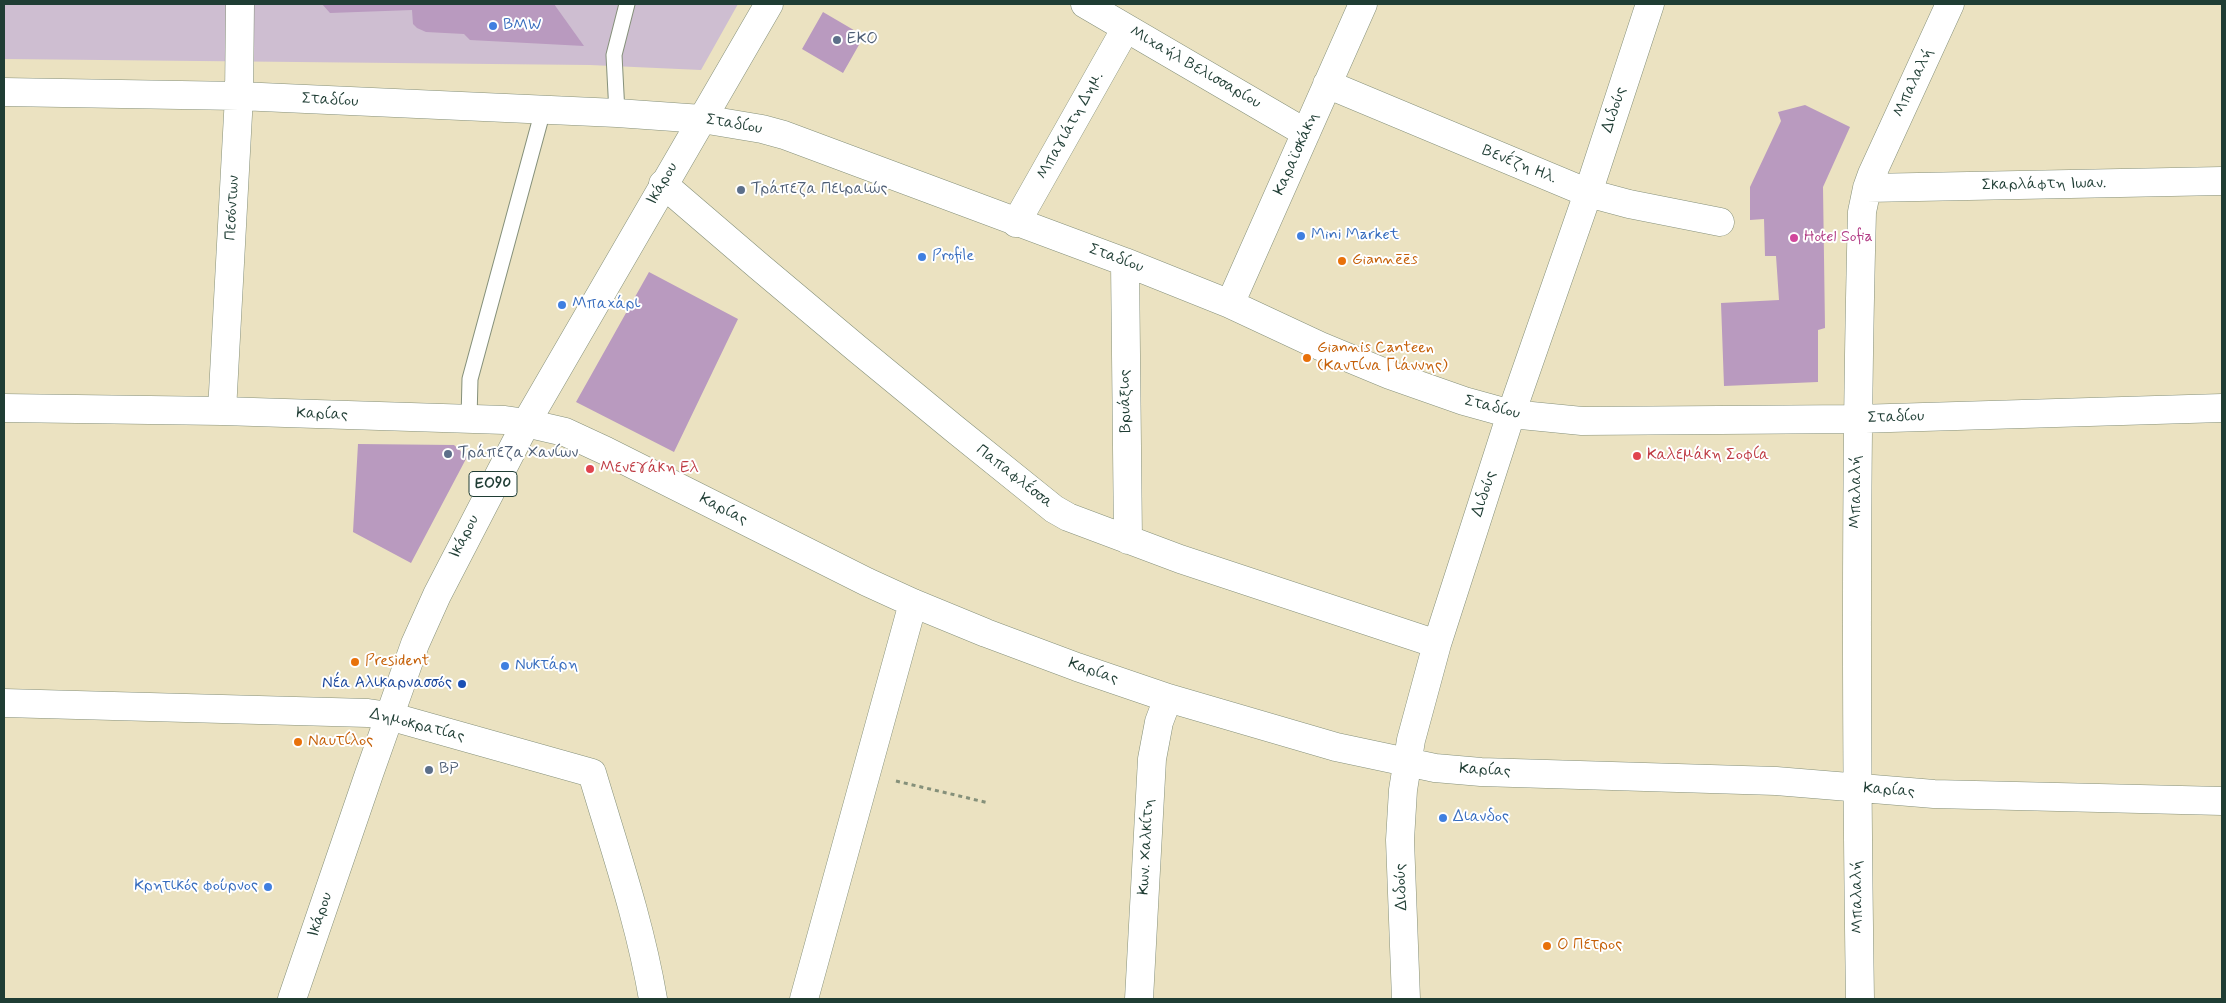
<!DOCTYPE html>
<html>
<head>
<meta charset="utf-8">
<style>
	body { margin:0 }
	#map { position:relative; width:2226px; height:1003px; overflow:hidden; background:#ebe2c1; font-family:Mynerve,sans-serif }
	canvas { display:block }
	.frame { position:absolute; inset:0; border:5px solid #1f3d34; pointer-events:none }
</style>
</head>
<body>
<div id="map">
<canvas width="2226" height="1003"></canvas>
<div class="frame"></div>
</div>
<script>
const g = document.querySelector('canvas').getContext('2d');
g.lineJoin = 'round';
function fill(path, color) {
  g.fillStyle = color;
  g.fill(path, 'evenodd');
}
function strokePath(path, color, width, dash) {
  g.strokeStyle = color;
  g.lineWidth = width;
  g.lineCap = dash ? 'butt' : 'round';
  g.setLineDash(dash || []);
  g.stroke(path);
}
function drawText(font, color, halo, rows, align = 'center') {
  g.font = font + ' Mynerve,sans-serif';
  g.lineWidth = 4;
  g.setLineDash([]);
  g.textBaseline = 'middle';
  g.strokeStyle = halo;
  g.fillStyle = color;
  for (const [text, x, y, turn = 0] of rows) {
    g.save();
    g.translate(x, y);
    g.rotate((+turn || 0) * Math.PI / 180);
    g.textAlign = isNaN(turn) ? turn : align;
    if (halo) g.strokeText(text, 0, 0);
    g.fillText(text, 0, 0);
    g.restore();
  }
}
const industrial = new Path2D(`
	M4,4H738L701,70L590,65L4,59Z`);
const building = new Path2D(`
	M322,4H554L584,46L470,40L464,34L426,32L417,28L413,24L412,10L330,13Z
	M823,12L864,36L843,73L802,49Z
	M1805,105L1850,127L1823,187L1825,328L1818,330V382L1724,386L1721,303L1779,300L1776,256H1765L1764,219L1750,220V187L1781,121L1778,112Z
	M649,272L738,319L674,452L576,402Z
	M358,444L454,445L467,457L411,563L353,532Z`);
const path = new Path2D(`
	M896,781L989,803`);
const lane = new Path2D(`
	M617,113L614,55L627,4
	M469,419L470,379L543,110`);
const street = new Path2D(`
	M1085,4L1306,133
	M1327,84L1588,193L1629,204L1720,222
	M4,92L239,96L617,113L702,119L762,129L784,135L1125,262L1230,304L1320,346L1390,375L1464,401L1511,414L1582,421L1857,419L2222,408
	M663,184C791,295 921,403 1054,509L1068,517L1180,559L1437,644
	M1867,188L2222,181
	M1016,223L1126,28
	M1125,262L1128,540
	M1230,304L1363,4
	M4,408L222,411L505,420L526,423L565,432L606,451L867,582L913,603L986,633L1077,667L1168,698L1336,747L1435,768L1481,772L1776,781L1934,794L2222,801
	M222,411L239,96L240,4
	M4,703L368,713L389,716L592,773C614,847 640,922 653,999
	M804,999L913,603
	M1139,999L1152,759L1159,722L1168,698
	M1406,999L1400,840L1403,790L1411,740L1437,644L1511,414L1588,193L1650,4
	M1860,999C1856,737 1855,474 1862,212L1867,188L1872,174L1950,4`);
const primary = new Path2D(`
	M292,999L369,774L415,644L437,595L526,423L769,4`);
const markers = [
	[493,26,5,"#3f7fe0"],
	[837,40,5,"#5c6f8a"],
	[741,190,5,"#5c6f8a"],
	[1301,236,5,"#3f7fe0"],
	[1794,238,5,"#d1479c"],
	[922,257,5,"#3f7fe0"],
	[1342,261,5,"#e8710a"],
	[562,305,5,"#3f7fe0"],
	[1307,358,5,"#e8710a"],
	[448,454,5,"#5c6f8a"],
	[1637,456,5,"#e0444e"],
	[590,469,5,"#e0444e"],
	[355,662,5,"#e8710a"],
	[505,666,5,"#3f7fe0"],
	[462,684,5,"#1a4fb4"],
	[298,742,5,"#e8710a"],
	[429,770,5,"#5c6f8a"],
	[1443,818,5,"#3f7fe0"],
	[268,887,5,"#3f7fe0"],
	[1547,946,5,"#e8710a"]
];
const shields = [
	[493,484,48]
];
const shieldNames = [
	["ΕΟ90",493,484]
];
const shopNames = [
	["BMW",503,26],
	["Mini Market",1311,236],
	["Profile",932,257],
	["Μπαχάρι",572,305],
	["Νυκτάρη",515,666],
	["Διανδος",1453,818],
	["Κρητικός φούρνος",258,887,"right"]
];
const serviceNames = [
	["ΕΚΟ",847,40],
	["Τράπεζα Πειραιώς",751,190],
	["Τράπεζα Χανίων",458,454],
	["BP",439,770]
];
const streetNames = [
	["Μιχαήλ Βελισσαρίου",1195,68,30],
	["Μπαλαλή",1914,83,-65],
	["Σταδίου",330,101,3],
	["Διδούς",1615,110,-72],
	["Σταδίου",734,125,10],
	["Μπαγιάτη Δημ.",1071,126,-61],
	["Καραϊσκάκη",1297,154,-66],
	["Βενέζη Ηλ.",1519,165,22],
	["Ικάρου",663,184,-60],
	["Σκαρλάφτη Ιωαν.",2044,185,-1],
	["Πεσόντων",233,208,-87],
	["Σταδίου",1116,259,20],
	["Βρυάξιος",1126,401,-91],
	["Σταδίου",1492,408,14],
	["Καρίας",322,415,2],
	["Σταδίου",1896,418,-2],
	["Παπαφλέσσα",1014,477,38],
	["Μπαλαλή",1857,492,-90],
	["Διδούς",1485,494,-72],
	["Καρίας",723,510,27],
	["Ικάρου",465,537,-63],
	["Καρίας",1093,672,19],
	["Δημοκρατίας",417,726,14],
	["Καρίας",1485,771,3],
	["Καρίας",1889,791,4],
	["Κων. Χαλκίτη",1147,847,-87],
	["Διδούς",1402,887,-92],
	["Μπαλαλή",1858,897,-91],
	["Ικάρου",321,915,-71]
];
const hotelNames = [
	["Hotel Sofia",1804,238]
];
const foodNames = [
	["Giannēēs",1352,261],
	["Giannis Canteen",1317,349],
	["(Καντίνα Γιάννης)",1317,367],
	["President",365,662],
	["Ναυτίλος",308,742],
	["Ο Πετρος",1557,946]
];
const healthNames = [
	["Καλεμάκη Σοφία",1647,456],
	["Μενεγάκη Ελ",600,469]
];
const transitNames = [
	["Νέα Αλικαρνασσός",452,684]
];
fill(industrial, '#cebed1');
fill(building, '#b99abf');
strokePath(lane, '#85907a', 17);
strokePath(street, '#85907a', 29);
strokePath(primary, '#85907a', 29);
strokePath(path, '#85907a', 3, [4, 4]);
strokePath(lane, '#fff', 15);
strokePath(street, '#fff', 28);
strokePath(primary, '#fff', 28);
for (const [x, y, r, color] of markers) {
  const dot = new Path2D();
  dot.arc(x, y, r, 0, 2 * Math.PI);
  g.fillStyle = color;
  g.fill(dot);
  strokePath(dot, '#fff', 2);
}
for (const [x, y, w] of shields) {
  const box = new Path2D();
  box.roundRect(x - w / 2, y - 12.5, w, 25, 4);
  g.fillStyle = '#fff';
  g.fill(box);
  strokePath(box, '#1f3d34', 1);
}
drawText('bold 15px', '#1f3d34', null, shieldNames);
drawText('16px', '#366cbe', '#fff', shopNames, 'left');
drawText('16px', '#4e5e75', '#fff', serviceNames, 'left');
drawText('16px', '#1f3d34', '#fff', streetNames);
drawText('16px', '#b23c85', '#fff', hotelNames, 'left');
drawText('16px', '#c56008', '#fff', foodNames, 'left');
drawText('16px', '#be3a42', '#fff', healthNames, 'left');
drawText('16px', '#164399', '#fff', transitNames, 'right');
</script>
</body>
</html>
